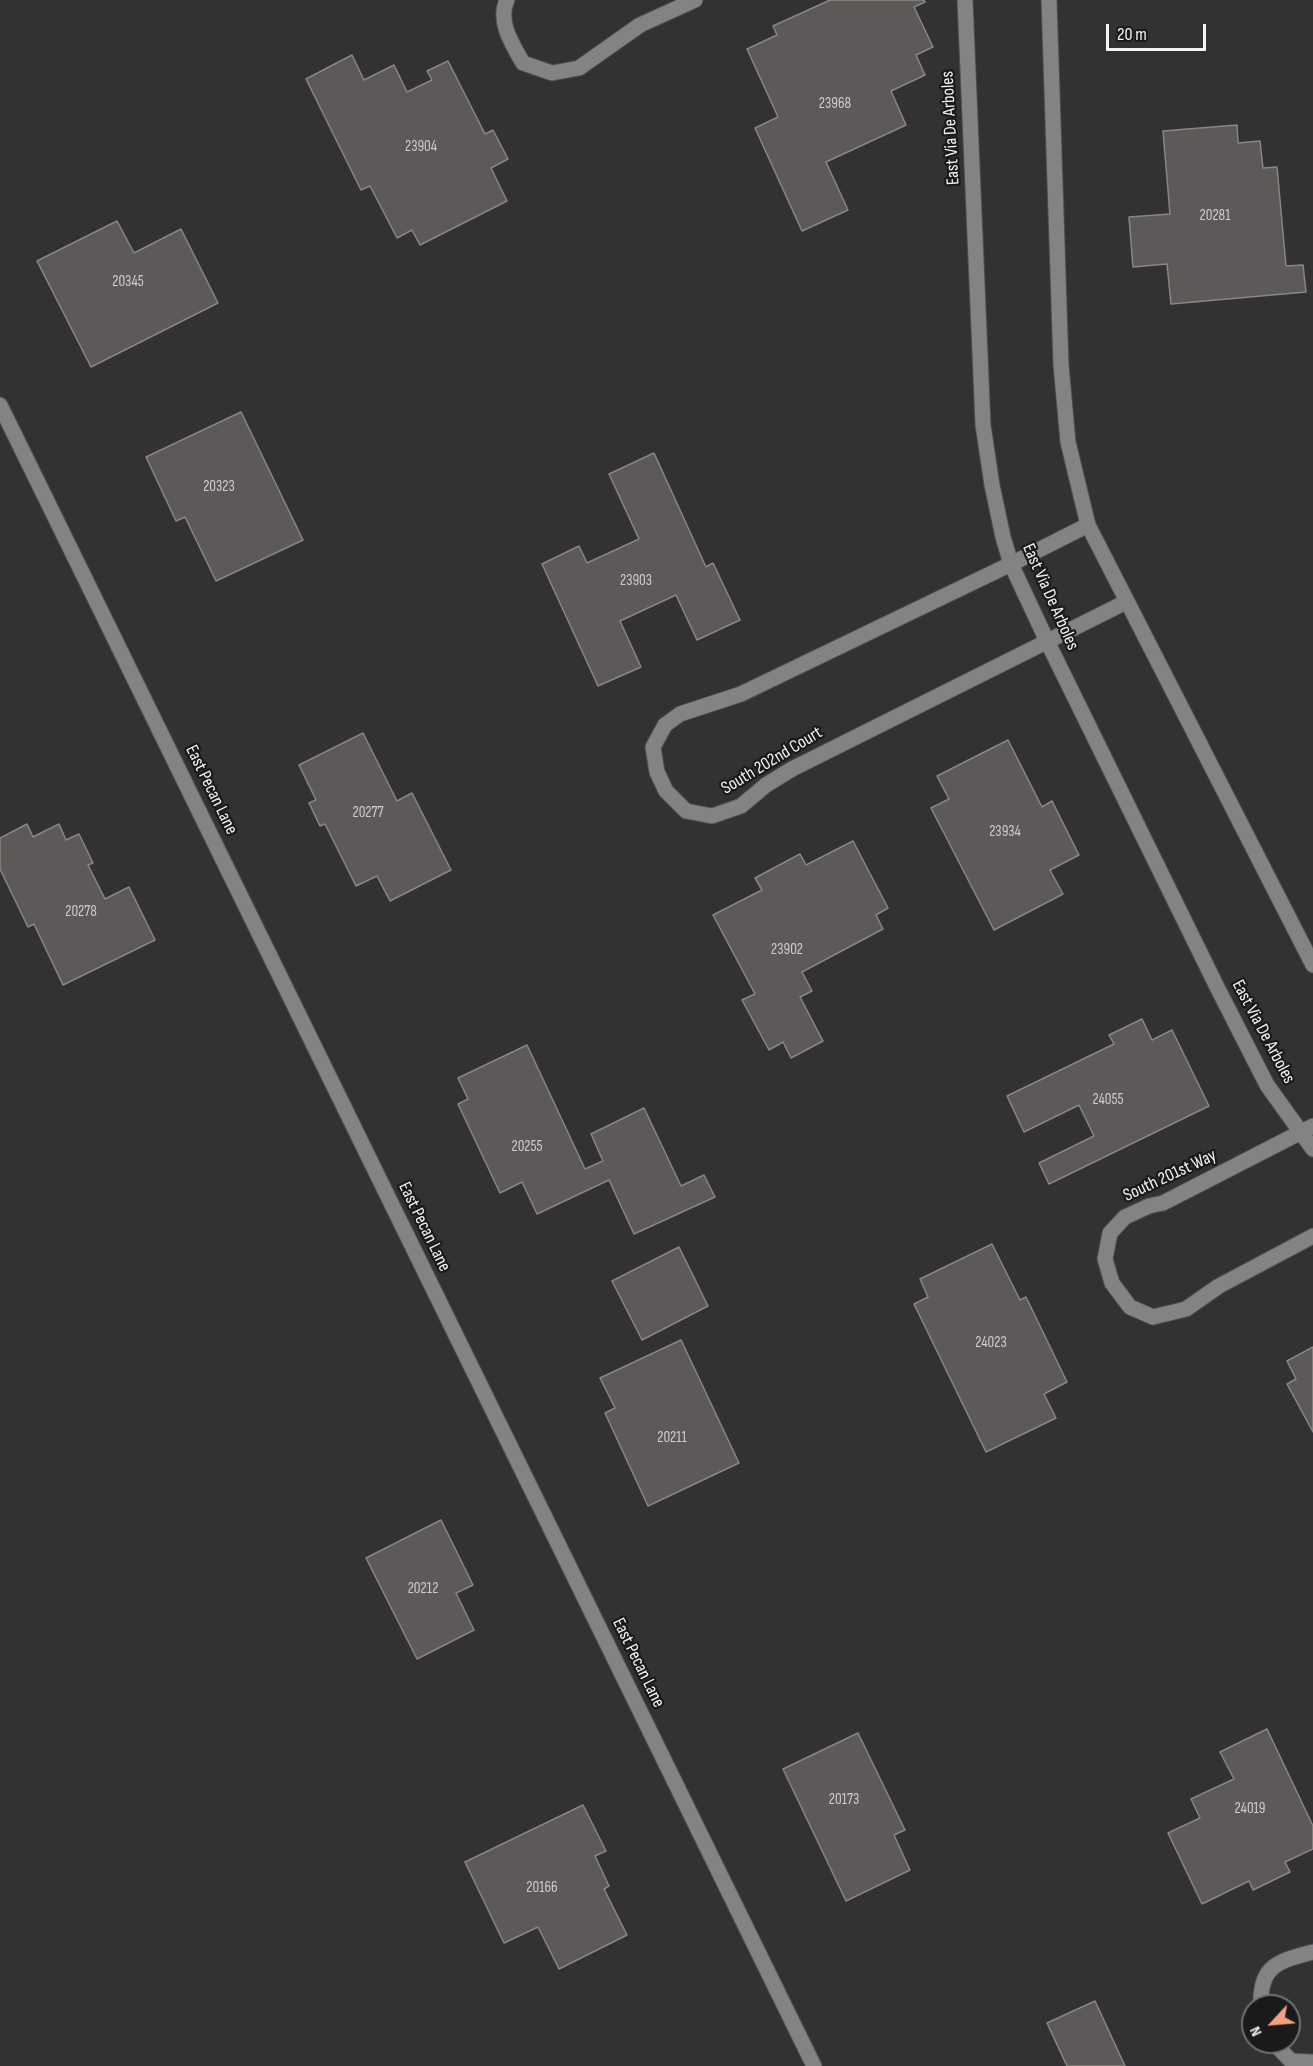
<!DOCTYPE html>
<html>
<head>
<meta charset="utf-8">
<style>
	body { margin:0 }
	#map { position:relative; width:1313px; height:2066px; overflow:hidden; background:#323235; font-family:"Sofia Sans Condensed",sans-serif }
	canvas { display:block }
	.north { position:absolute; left:1241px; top:1994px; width:60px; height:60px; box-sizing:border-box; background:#1a1a1b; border:2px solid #717173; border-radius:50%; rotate:244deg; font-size:16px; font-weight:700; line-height:24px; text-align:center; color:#f4f4f6 }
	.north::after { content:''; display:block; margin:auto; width:21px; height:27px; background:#f3a081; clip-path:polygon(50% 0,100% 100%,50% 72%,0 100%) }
	.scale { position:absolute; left:1106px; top:24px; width:100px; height:27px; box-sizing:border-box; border:3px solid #f4f4f6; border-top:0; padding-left:8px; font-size:18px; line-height:21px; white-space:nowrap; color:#f4f4f6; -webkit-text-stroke:4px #1a1a1b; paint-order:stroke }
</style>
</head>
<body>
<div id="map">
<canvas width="1313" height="2066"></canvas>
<div class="north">N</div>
<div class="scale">20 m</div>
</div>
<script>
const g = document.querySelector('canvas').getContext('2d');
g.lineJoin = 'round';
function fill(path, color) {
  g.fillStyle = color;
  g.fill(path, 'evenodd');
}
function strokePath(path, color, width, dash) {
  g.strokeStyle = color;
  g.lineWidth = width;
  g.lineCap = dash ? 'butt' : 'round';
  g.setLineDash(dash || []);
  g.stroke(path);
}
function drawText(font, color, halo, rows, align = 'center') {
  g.font = font + ' "Sofia Sans Condensed",sans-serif';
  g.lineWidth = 4.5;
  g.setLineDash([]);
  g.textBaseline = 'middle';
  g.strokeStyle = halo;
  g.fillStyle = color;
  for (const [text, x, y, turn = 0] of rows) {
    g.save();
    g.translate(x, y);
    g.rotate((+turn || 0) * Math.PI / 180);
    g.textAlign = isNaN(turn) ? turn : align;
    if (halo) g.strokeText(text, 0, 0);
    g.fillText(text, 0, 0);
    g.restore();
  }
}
const building = new Path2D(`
	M830,0H924L925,2L914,7L933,47L916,55L925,75L891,91L906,125L826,162L848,210L802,231L755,128L778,117L747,49L777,35L773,26Z
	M352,55L364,80L394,65L407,92L432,80L427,71L448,61L485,134L493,130L508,159L491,168L507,201L420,245L412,230L397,238L370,186L361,190L306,79Z
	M1237,125L1238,143L1260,141L1263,168L1277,167L1286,266L1303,265L1306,292L1171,304L1167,264L1133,267L1129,217L1170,214L1163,131Z
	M117,221L134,253L181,229L218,303L91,367L37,261Z
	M241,412L303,540L216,581L185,517L176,521L146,457Z
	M654,453L706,567L713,563L740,620L697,640L676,595L620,621L641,667L598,686L542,564L579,546L587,563L639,539L609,474Z
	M363,733L397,801L412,793L451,870L390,901L377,876L356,886L325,824L320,826L309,803L316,800L299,765Z
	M1008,740L1042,807L1052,801L1079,855L1050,870L1063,894L994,930L931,808L949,799L937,776Z
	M27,824L33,837L59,824L66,840L79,834L93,863L88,865L105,899L129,887L155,940L63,985L34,924L28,927L0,869V838Z
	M853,841L888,908L876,915L883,929L802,972L812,991L800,997L823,1041L791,1058L783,1042L769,1050L742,1000L755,994L713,915L762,890L755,878L800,854L806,865Z
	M1142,1019L1152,1040L1172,1030L1209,1106L1049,1184L1039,1163L1094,1136L1079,1105L1024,1132L1007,1096L1114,1044L1109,1035Z
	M527,1045L585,1169L603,1161L591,1134L644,1108L681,1186L704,1175L715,1197L634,1234L609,1180L537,1214L522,1182L500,1193L458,1104L468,1099L458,1078Z
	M992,1244L1020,1300L1026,1297L1067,1382L1044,1394L1056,1418L986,1452L914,1304L928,1297L920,1279Z
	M679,1247L708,1306L642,1340L612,1281Z
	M681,1340L739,1463L648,1506L605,1413L615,1408L600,1378Z
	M1313,1347V1432L1287,1384L1296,1379L1287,1361Z
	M441,1520L473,1585L456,1593L474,1630L417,1659L366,1558Z
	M1267,1729L1313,1826V1849L1285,1862L1290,1872L1253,1890L1249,1881L1202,1904L1168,1833L1200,1818L1191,1799L1234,1779L1220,1752Z
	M858,1733L905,1830L894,1835L910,1870L846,1901L783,1769Z
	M583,1805L606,1851L595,1856L609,1886L604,1889L627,1935L559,1969L538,1927L504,1943L465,1862Z
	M1095,2001L1125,2066H1067L1047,2023Z`);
const street = new Path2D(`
	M507,0C497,21 512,44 523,63L552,73L579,68L640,25L695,0
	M965,0L983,425L992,485L1003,537L1011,564L1047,641L1217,987L1267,1085L1313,1149
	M1049,0L1061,365L1068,442L1088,525L1313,965
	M0,405L814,2066
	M1088,525L1011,564L741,694L680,714L665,725L653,747L657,772L666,791L686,811L712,816L741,806L766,785L792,769L1126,602
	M1313,1126L1163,1203L1149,1206L1125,1217L1110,1233L1105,1259L1112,1283L1130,1307L1153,1317L1186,1309L1219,1286L1313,1236
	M1261,2006C1259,1966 1278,1961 1313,1952
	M1273,2042L1291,2061L1313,2062`);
const numberNames = [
	["23968",835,104],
	["23904",421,147],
	["20281",1215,216],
	["20345",128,282],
	["20323",219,487],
	["23903",636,581],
	["20277",368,813],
	["23934",1005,832],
	["20278",81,912],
	["23902",787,950],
	["24055",1108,1100],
	["20255",527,1147],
	["24023",991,1343],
	["20211",672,1438],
	["20212",423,1589],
	["20173",844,1800],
	["24019",1250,1809],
	["20166",542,1888]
];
const streetNames = [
	["East Via De Arboles",951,128,-93],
	["East Via De Arboles",1050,597,66],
	["South 202nd Court",772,761,-31],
	["East Pecan Lane",211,790,64],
	["East Via De Arboles",1263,1032,62],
	["South 201st Way",1170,1176,-25],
	["East Pecan Lane",424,1227,64],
	["East Pecan Lane",638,1663,64]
];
fill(building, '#5c5958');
strokePath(building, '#8a8684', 1.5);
strokePath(street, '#4e4e50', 17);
strokePath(street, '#838386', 15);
drawText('15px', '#cecdce', null, numberNames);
drawText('18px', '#f4f4f6', '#1a1a1b', streetNames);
</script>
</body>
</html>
